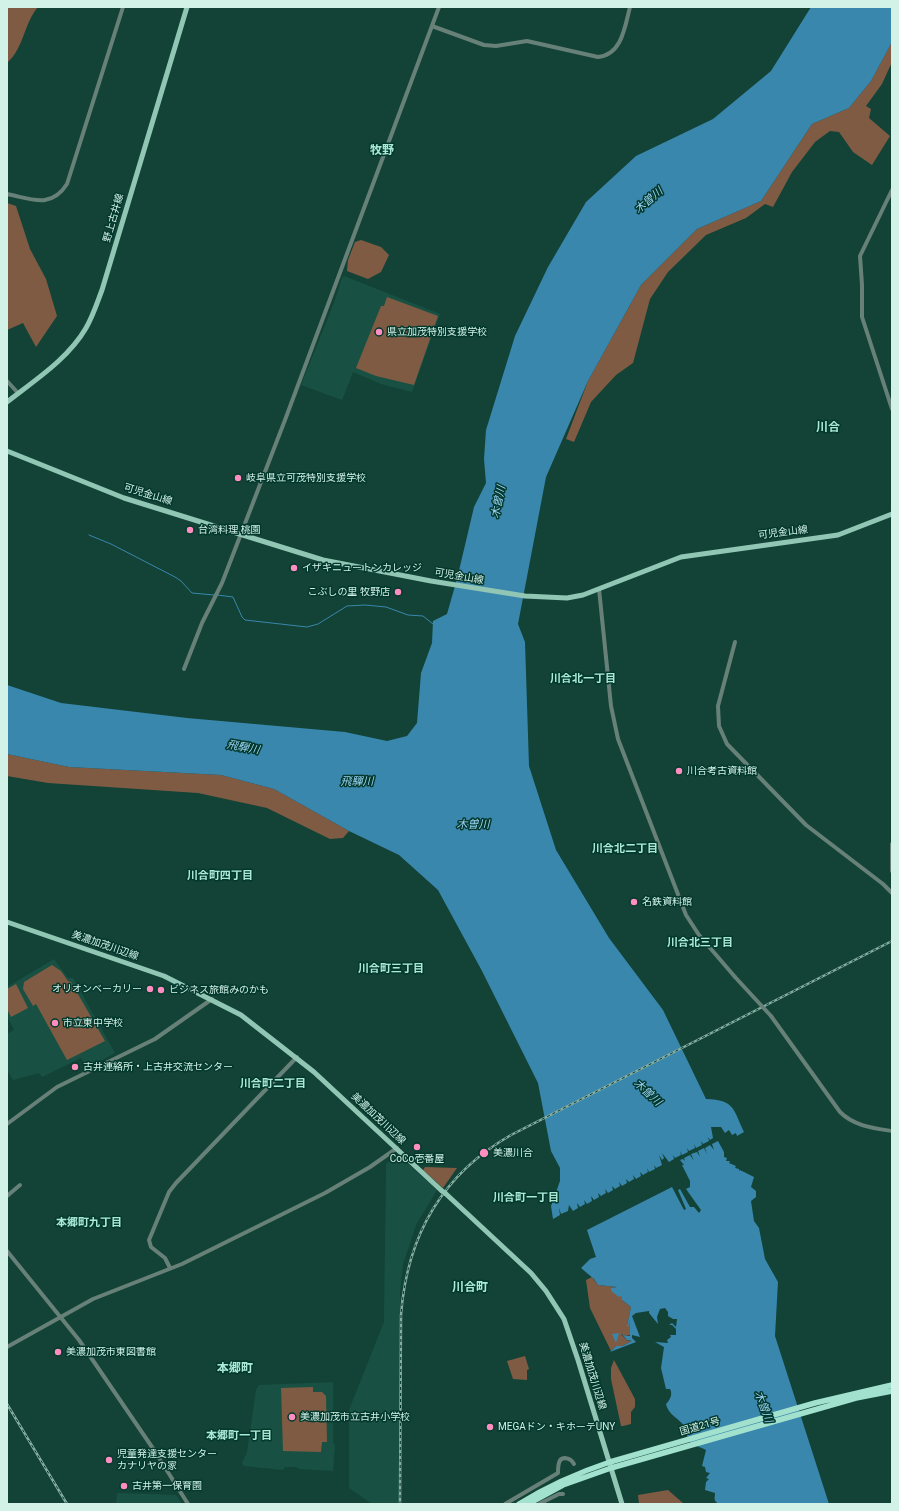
<!DOCTYPE html>
<html>
<head>
<meta charset="utf-8">
<style>
	body { margin:0 }
	#map { position:relative; width:899px; height:1511px; overflow:hidden; background:#124336; font-family:Roboto,sans-serif }
	canvas { display:block }
	.frame { position:absolute; inset:0; border:8px solid #d2f1e7; pointer-events:none }
</style>
</head>
<body>
<div id="map">
<canvas width="899" height="1511"></canvas>
<div class="frame"></div>
</div>
<script>
const g = document.querySelector('canvas').getContext('2d');
g.lineJoin = 'round';
function fill(path, color) {
  g.fillStyle = color;
  g.fill(path, 'evenodd');
}
function strokePath(path, color, width, dash) {
  g.strokeStyle = color;
  g.lineWidth = width;
  g.lineCap = dash ? 'butt' : 'round';
  g.setLineDash(dash || []);
  g.stroke(path);
}
function drawText(font, color, halo, rows, align = 'center') {
  g.font = font + ' Roboto,"Noto Sans JP",sans-serif';
  g.lineWidth = 3;
  g.setLineDash([]);
  g.textBaseline = 'middle';
  g.strokeStyle = halo;
  g.fillStyle = color;
  for (const [text, x, y, turn = 0] of rows) {
    g.save();
    g.translate(x, y);
    g.rotate((+turn || 0) * Math.PI / 180);
    g.textAlign = isNaN(turn) ? turn : align;
    if (halo) g.strokeText(text, 0, 0);
    g.fillText(text, 0, 0);
    g.restore();
  }
}
const built = new Path2D(`
	M344,276L440,314L412,392L381,384L353,372L342,400L301,385L334,303L342,278Z
	M54,959L68,978H73L115,1053L87,1068L81,1058L42,1077L39,1073L13,1080L7,1070V1034L14,1030L7,1016V987Z
	M398,1155L437,1190L416,1225L403,1264L400,1293L399,1504H372L349,1488V1410L384,1322L386,1164L393,1157Z
	M333,1382V1444L335,1445L333,1471L299,1469L296,1467H285L283,1470L244,1466L242,1463L247,1452L256,1390L259,1385Z
	M117,1493L176,1495L182,1504H116Z`);
const green = new Path2D(`
	M7,7H38C24,23 24,48 7,63Z
	M892,42V62L882,84L866,106L871,109L869,118L890,136L872,165L853,152L839,132L830,131L815,142L792,172L773,207L765,204L746,218L706,235L668,272L650,299L633,363L616,375L591,402L574,442L566,439L588,381L641,285L697,229L761,201L812,124L849,108L871,81Z
	M7,203L16,206L30,249L46,279L57,316L36,347L23,323L7,330Z
	M361,240L381,247L389,255L381,272L368,279L347,271L348,260L355,242Z
	M387,297L438,316L414,385L376,376L356,368L381,306H384Z
	M7,754L69,767L221,775L274,789L349,831L343,838L330,839L267,808L198,793L48,783L7,776Z
	M52,965L61,971L68,981L71,982L105,1041L67,1060L36,1004L33,1006L23,989L24,982Z
	M16,984L28,1008L11,1017L7,1009V989Z
	M425,1167L457,1168L443,1188L423,1170Z
	M592,1277L598,1285L617,1287L611,1288V1291L621,1296L623,1301L631,1307L627,1326L630,1320V1335L626,1336L621,1334L628,1341H632L622,1346H616L611,1351L590,1308L586,1280Z
	M525,1356L529,1369L527,1370V1380L513,1379L507,1361Z
	M614,1360L635,1399V1407L631,1412V1424L623,1426H621L611,1379V1368Z
	M313,1387V1392H322L326,1396L327,1442H322L321,1452L283,1451L281,1388Z
	M668,1490L684,1504H639L638,1495Z`);
const water = new Path2D(`
	M811,7H892V42L871,81L849,108L812,124L761,201L697,229L641,285L588,381L546,477L518,624L525,642L529,766L556,850L609,938L663,1010L706,1099C735,1100 733,1109 744,1132L737,1136L736,1133L732,1135L729,1130L725,1133L721,1127H711L713,1138L710,1140L708,1137L709,1141L703,1144L701,1141L702,1145L696,1148L694,1144L695,1148L689,1151L687,1148L688,1152L682,1155L680,1151L681,1155L675,1158L673,1155L674,1159L669,1162L662,1153L664,1158L662,1160L659,1155L662,1165L656,1168L654,1165L655,1169L649,1172L647,1168L648,1172L643,1175L640,1172L641,1176L636,1179L633,1175L634,1179L629,1182L626,1179L627,1183L622,1186L619,1182L620,1186L615,1189L612,1186L613,1190L608,1193L605,1189L606,1193L601,1196L598,1193L599,1197L594,1200L591,1196L592,1201L587,1204L584,1200L585,1204L580,1207L577,1203L578,1208L573,1211L569,1205L568,1211L561,1214L559,1208L560,1215L553,1219L551,1206L560,1181V1168L551,1151L538,1083L482,971L438,890L399,855L349,831L274,789L221,775L69,767L7,754V685L61,703L187,718L345,732L387,741L407,736L417,723L421,673L432,643L433,621L447,614L457,579L474,507L486,483L484,459L486,430L515,336L548,267L586,202L636,156L713,119L771,71Z
	M718,1141L724,1152V1157L727,1158L726,1161H730L729,1163L736,1166L735,1168L739,1169V1171L740,1170L754,1177L751,1187L756,1191V1197L751,1201L754,1221L759,1228L765,1259L778,1282L775,1336L829,1504H718C713,1499 715,1498 715,1493L705,1490L706,1482L709,1479L706,1478L710,1473L706,1472L705,1467L702,1466L706,1450C701,1447 694,1446 689,1441C687,1437 686,1430 684,1426C680,1419 668,1415 666,1404C670,1400 673,1394 670,1389H666L661,1368L664,1347L655,1342L668,1343L667,1340L671,1337L670,1335H676V1329L672,1325H669L672,1323L676,1327L677,1319H673L668,1316V1312L665,1308L660,1309L657,1317L658,1324L649,1313V1311L636,1313L632,1316L640,1337L632,1335V1338L636,1342L610,1352L616,1346H622L632,1341L627,1340L622,1334L619,1333L616,1343L612,1334L620,1333L626,1336H630V1320L628,1327L627,1326L631,1307L622,1300L621,1296L619,1297L611,1291V1288L617,1287L598,1285L594,1279L581,1268L590,1259L596,1257L587,1230L672,1187L684,1210L686,1209L678,1190L680,1189L690,1207H694L699,1213L701,1210L686,1189L690,1187V1181L682,1165H684L680,1160L683,1159L685,1161L684,1158L690,1155L694,1161L691,1154L697,1152L700,1157L698,1151L704,1148L707,1154L705,1148L710,1145L714,1150L712,1144Z`);
const stream = new Path2D(`
	M89,535L111,544L175,577L181,581L192,593L214,595
	M217,595L233,597L242,617L245,620L307,627L318,624L347,606L365,605L386,607L408,615L423,616L433,624`);
const minor = new Path2D(`
	M432,26L484,45L496,46L527,41L598,57C622,55 625,26 630,7
	M892,190L860,256L862,285V317L892,409
	M7,194C32,199 51,209 67,184L123,7
	M7,381L18,393
	M599,589L611,706L618,739L686,915L699,935L735,977
	M735,642L718,706L719,726L727,744L806,825L883,884L892,893
	M184,669L202,623L222,583L285,420L439,7
	M892,844V871
	M771,1016L840,1112C854,1126 873,1128 892,1131
	M7,1124L57,1087L155,1039L212,999
	M7,1196L20,1185
	M7,1251L79,1340L154,1450L188,1504
	M170,1268L165,1258L151,1247L149,1240L169,1192L176,1183L297,1057
	M7,1347L93,1299L182,1264L325,1193L370,1167L397,1148
	M505,1504L558,1473C558,1470 558,1466 559,1463C561,1455 571,1458 574,1464
	M539,1504L559,1494H563`);
const major = new Path2D(`
	M7,402C35,380 68,359 86,328C93,316 97,303 102,290L187,7
	M7,451L124,498L323,560L431,581L525,596L567,598L583,595L681,557L838,535L892,514
	M7,922L164,976L241,1015L314,1072L442,1191
	M445,1193L531,1273L546,1291L564,1319L578,1360L622,1504`);
const highway = new Path2D(`
	M519,1504C548,1486 577,1473 610,1462L815,1403L892,1385
	M528,1504L563,1485L611,1468L856,1398L892,1391`);
const rail = new Path2D(`
	M7,1404L67,1504
	M400,1504L401,1315C407,1236 441,1175 511,1135L892,941`);
const minorBridge = new Path2D(`
	M735,977L771,1016`);
const majorBridge = new Path2D(`
	M442,1191L445,1193`);
const markers = [
	[379,332,4,"#fd8ebf"],
	[238,478,4,"#fd8ebf"],
	[190,530,4,"#fd8ebf"],
	[294,568,4,"#fd8ebf"],
	[398,592,4,"#fd8ebf"],
	[679,771,4,"#fd8ebf"],
	[634,902,4,"#fd8ebf"],
	[150,989,4,"#fd8ebf"],
	[161,990,4,"#fd8ebf"],
	[55,1023,4,"#fd8ebf"],
	[75,1067,4,"#fd8ebf"],
	[417,1147,4,"#fd8ebf"],
	[484,1153,5,"#fd8ebf"],
	[58,1352,4,"#fd8ebf"],
	[292,1417,4,"#fd8ebf"],
	[490,1427,4,"#fd8ebf"],
	[109,1460,4,"#fd8ebf"],
	[124,1486,4,"#fd8ebf"]
];
const streetNames = [
	["野上古井線",114,218,-74],
	["可児金山線",148,495,17],
	["可児金山線",783,533,-7],
	["可児金山線",459,577,10],
	["美濃加茂川辺線",105,946,19],
	["美濃加茂川辺線",378,1119,43],
	["美濃加茂川辺線",592,1376,73],
	["国道21号",700,1427,-16]
];
const poiNames = [
	["県立加茂特別支援学校",387,332],
	["岐阜県立可茂特別支援学校",246,478],
	["台湾料理 桃園",198,530],
	["イザキニュートンカレッジ",302,568],
	["こぶしの里 牧野店",390,592,"right"],
	["川合考古資料館",687,771],
	["名鉄資料館",642,902],
	["オリオンベーカリー",142,989,"right"],
	["ビジネス旅館みのかも",169,990],
	["市立東中学校",63,1023],
	["古井連絡所・上古井交流センター",83,1067],
	["美濃川合",493,1153],
	["CoCo壱番屋",417,1159,"center"],
	["美濃加茂市東図書館",66,1352],
	["美濃加茂市立古井小学校",300,1417],
	["MEGAドン・キホーテUNY",498,1427],
	["児童発達支援センター",117,1454],
	["カナリヤの家",117,1466],
	["古井第一保育園",132,1486]
];
const waterNames = [
	["木曽川",649,201,-40],
	["木曽川",499,502,-78],
	["飛騨川",243,748,10],
	["飛驒川",357,782],
	["木曽川",473,825],
	["木曽川",647,1093,43],
	["木曽川",763,1407,70]
];
const neighbourhoodNames = [
	["川合北一丁目",583,679],
	["川合北二丁目",625,849],
	["川合町四丁目",220,876],
	["川合北三丁目",700,943],
	["川合町三丁目",391,969],
	["川合町二丁目",273,1084],
	["川合町一丁目",526,1198],
	["本郷町九丁目",89,1223],
	["本郷町一丁目",239,1436]
];
const quarterNames = [
	["牧野",382,151],
	["川合",828,428],
	["川合町",470,1288],
	["本郷町",235,1369]
];
fill(built, '#185143');
fill(green, '#805b44');
fill(water, '#3a87ad');
strokePath(stream, '#3a87ad', 1);
strokePath(minor, '#678078', 4);
strokePath(major, '#91c6b5', 5);
strokePath(highway, '#a1e1cd', 5.5);
strokePath(rail, '#87ada2', 2.5);
strokePath(rail, '#03382c', 1, [3]);
strokePath(minorBridge, '#678078', 4);
strokePath(majorBridge, '#91c6b5', 5);
for (const [x, y, r, color] of markers) {
  const dot = new Path2D();
  dot.arc(x, y, r, 0, 2 * Math.PI);
  g.fillStyle = color;
  g.fill(dot);
  strokePath(dot, '#03382c', 1.5);
}
drawText('10px', '#d2f1e7', '#03382c', streetNames);
drawText('10px', '#d2f1e7', '#03382c', poiNames, 'left');
drawText('italic 11px', '#98d3f3', '#03382c', waterNames);
drawText('bold 11px', '#aaead6', '#03382c', neighbourhoodNames);
drawText('bold 12px', '#aaead6', '#03382c', quarterNames);
</script>
</body>
</html>
